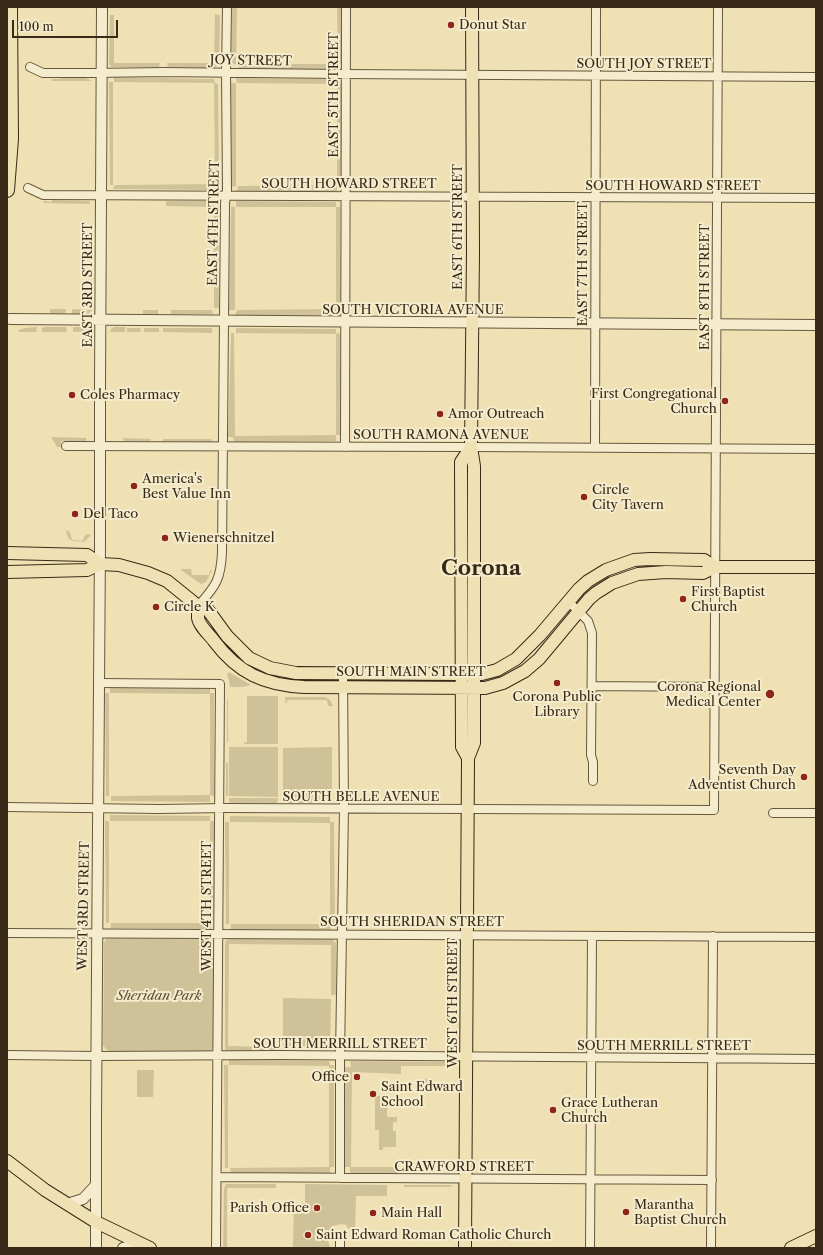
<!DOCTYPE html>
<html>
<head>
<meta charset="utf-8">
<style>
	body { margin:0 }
	#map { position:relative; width:823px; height:1255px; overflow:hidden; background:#efe1b3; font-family:"Libre Caslon Text",serif }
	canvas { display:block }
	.frame { position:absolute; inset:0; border:8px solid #382a17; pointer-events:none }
	.scale { position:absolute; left:12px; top:20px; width:106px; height:18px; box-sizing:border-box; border:2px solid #382a17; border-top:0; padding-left:5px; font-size:12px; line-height:14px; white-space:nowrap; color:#382a17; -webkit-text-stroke:3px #f5ecce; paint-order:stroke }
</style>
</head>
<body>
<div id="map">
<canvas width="823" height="1255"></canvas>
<div class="frame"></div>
<div class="scale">100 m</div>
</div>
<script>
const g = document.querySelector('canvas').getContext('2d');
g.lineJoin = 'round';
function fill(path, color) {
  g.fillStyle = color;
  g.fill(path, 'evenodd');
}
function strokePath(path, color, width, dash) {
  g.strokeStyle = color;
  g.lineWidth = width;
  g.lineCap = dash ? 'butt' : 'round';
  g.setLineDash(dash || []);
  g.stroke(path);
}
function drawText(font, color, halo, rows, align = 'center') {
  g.font = font + ' "Libre Caslon Text",serif';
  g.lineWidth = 4;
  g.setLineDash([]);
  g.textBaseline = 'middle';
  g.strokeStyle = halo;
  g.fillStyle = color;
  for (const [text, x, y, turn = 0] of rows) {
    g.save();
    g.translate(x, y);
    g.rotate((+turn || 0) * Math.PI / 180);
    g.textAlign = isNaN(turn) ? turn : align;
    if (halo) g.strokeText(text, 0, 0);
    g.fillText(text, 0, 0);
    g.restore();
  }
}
const green = new Path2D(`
	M232,7H237L236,64L231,65Z
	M337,7H342L343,64H338V70H237L239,64H338Z
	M215,14L219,15L220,17L219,63L214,68L168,67L167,63H214Z
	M110,15H114V63H160L159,67H111L109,63Z
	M114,77L214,79L215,83L218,84L219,185H215V190L113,189L115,185L215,184L214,83L114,82Z
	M61,78H86L92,81H51L52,79H60Z
	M236,78L337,79V84H341L342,186H337V191L236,192L238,186L337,185V84L237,83Z
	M109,82H113V185H110Z
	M231,83H236V186L231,187Z
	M45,200V201L52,202V200L89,201L90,204L43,203Z
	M167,201H214V206H218L219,308H214V207L166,206V202Z
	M236,201L336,202V207H340L341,309H336V315H235L237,310L336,309V207H236Z
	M231,207H235V310H229Z
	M50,309H66L65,314H50Z
	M72,309L90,310L92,311L86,314H72Z
	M143,310H158V315L143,314Z
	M171,310H212L213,314H171Z
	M37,327L36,332H19V330L25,328Z
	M45,327H66L67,332H42V328Z
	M73,327H86L92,331L73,332Z
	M114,327H125V332H111L110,330Z
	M127,328H141L140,332H127Z
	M144,328H159V332H144Z
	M163,328H212V333L163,332Z
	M236,328L336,329V333L340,334L341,435H336V441L234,442L233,437H228L231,333H234L235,436L336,435V334L236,333Z
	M51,437L86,438V441H61V447H57Z
	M123,438L151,439L150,441H124Z
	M163,439H211L212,442L163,441Z
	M66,530L70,532L72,540L83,541C84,537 85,534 90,534V536L84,542C73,541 68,543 66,530Z
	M181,569H191L192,575H209L210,570H212L206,582L201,584L181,570Z
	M229,672L251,685L243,687H230L229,680L227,675Z
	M110,687L210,689V693H214V796L210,795V802L111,801V796L210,795V694L110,693Z
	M105,693H109V796H106Z
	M247,696H278V744H244V743L247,742Z
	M285,697H325L330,700L333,706H328L327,700H287L286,706Z
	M227,699L228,700V743L227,741Z
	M229,747H278V797L229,796Z
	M332,747V797H283V748Z
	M226,763H228V796H226Z
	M229,798H278L277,803H231L229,802Z
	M283,798H329L331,801L323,803H284Z
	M110,815L210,816V821H214L215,923H210L211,929L111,928V923H210V821H110Z
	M230,816L330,817V822H334L335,924H330L331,930H231V924H330V823L230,822Z
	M105,821H109V923H106Z
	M225,822H229V924H226Z
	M112,938L209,939L212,940L213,945V1046L211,1051H109L106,1049L103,1045L104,943L106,939Z
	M229,939H332L336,943V995H331V945L229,944L228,1046L279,1047V1051H228L225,1050V944L226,940Z
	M283,998L331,999L330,1047L283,1046Z
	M229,1059L329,1061L330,1065H334V1167H330V1173H231L230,1168L329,1167V1066L229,1065Z
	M350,1061L450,1062V1066H401V1074L352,1072L351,1167H398V1173H350V1167H345V1067H351Z
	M224,1065H228V1168H225Z
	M137,1070H154L153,1097H137Z
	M421,1079H431V1089H421Z
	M375,1096H387V1117H397V1122H393V1131H396V1147H383V1150H379V1130H375Z
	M226,1184H276V1188H227V1248H223L224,1189Z
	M305,1184L387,1185V1196H356L355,1230L351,1233L346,1225L341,1224L332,1226C326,1234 328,1240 330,1248H293L294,1204L305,1203Z
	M404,1185H452L451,1187H404Z`);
const minor = new Path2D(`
	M30,67L43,73H94L163,72L340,74L816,77
	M28,188L43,195L816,198
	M66,446L471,447L816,449
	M345,447L346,7
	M595,448L596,7
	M568,601L588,621L592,633L591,755L593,762V781
	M198,606C216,586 221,579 222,552L225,203L227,190L226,73L227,7
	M99,683L220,684L216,1248
	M592,686L715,687
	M7,807L159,809L226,808L714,810L718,7
	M773,813H816
	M7,933L816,937
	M7,1055L96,1056L279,1055L816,1059
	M217,1177L712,1180
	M340,1178V1056L344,808L343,673
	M340,1238V1248
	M590,1248L592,936
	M711,1248L713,936`);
const tertiary = new Path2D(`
	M10,319L816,325
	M67,1204L83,1199L96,1185
	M96,1248V1116L100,543V384L102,7
	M123,1248L139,1243`);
const primary = new Path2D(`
	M7,553L87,555L100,564
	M7,572L87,570L100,564L119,565L148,573L167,581L198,606L208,610L227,636L249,658L270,668L296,673L461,674H482L497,670L516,659L540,635L579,589L588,581L606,570L634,560L650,559L704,560L715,567
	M198,606C198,610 198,614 198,618C199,626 210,635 214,641C238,673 264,685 304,687L485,688L503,683L525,671L539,659L589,599L596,593L612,583L638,574L666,572L703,573L715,567H816
	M468,758L462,747L461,462L471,447
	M7,1161L45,1190L96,1222L150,1248
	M465,1248L468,758L474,743V466L471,447L473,252L472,7
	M791,1248L816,1236`);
const motorway = new Path2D(`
	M7,190L11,139L10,7`);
const markers = [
	[451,25,4,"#8f2418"],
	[72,395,4,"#8f2418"],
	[725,401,4,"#8f2418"],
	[440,414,4,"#8f2418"],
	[134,486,4,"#8f2418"],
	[584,497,4,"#8f2418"],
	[75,514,4,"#8f2418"],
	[165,538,4,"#8f2418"],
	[683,599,4,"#8f2418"],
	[156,607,4,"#8f2418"],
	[557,683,4,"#8f2418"],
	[770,694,5,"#8f2418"],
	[804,777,4,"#8f2418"],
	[357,1077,4,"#8f2418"],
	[373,1094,4,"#8f2418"],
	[553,1110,4,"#8f2418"],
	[317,1208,4,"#8f2418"],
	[626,1212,4,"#8f2418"],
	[373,1213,4,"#8f2418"],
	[308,1235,4,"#8f2418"]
];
const poiNames = [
	["Donut Star",459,25],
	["First Congregational",717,394,"right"],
	["Church",717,409,"right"],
	["Coles Pharmacy",80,395],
	["Amor Outreach",448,414],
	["America's",142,479],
	["Best Value Inn",142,494],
	["Circle",592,490],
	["City Tavern",592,505],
	["Del Taco",83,514],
	["Wienerschnitzel",173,538],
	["First Baptist",691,592],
	["Church",691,607],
	["Circle K",164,607],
	["Corona Regional",761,687,"right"],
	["Medical Center",761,702,"right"],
	["Corona Public",557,697,"center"],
	["Library",557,712,"center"],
	["Seventh Day",796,770,"right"],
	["Adventist Church",796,785,"right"],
	["Office",349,1077,"right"],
	["Saint Edward",381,1087],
	["School",381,1102],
	["Grace Lutheran",561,1103],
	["Church",561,1118],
	["Marantha",634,1205],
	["Baptist Church",634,1220],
	["Parish Office",309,1208,"right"],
	["Main Hall",381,1213],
	["Saint Edward Roman Catholic Church",316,1235]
];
const streetNames = [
	["JOY STREET",251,61,1],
	["SOUTH JOY STREET",644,64],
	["EAST 5TH STREET",334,95,-90],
	["SOUTH HOWARD STREET",349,184],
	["SOUTH HOWARD STREET",673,186],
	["EAST 4TH STREET",214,223,-89],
	["EAST 6TH STREET",458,227,-90],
	["EAST 7TH STREET",583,264,-90],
	["EAST 3RD STREET",88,285,-90],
	["EAST 8TH STREET",705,287,-90],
	["SOUTH VICTORIA AVENUE",413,310],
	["SOUTH RAMONA AVENUE",441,435],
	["SOUTH MAIN STREET",411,672],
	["SOUTH BELLE AVENUE",361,797],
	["WEST 3RD STREET",84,906,-89],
	["WEST 4TH STREET",207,906,-90],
	["SOUTH SHERIDAN STREET",412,922],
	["WEST 6TH STREET",453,1003,-90],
	["SOUTH MERRILL STREET",340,1044],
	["SOUTH MERRILL STREET",664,1046],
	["CRAWFORD STREET",464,1167]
];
const parkNames = [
	["Sheridan Park",159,996]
];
const townNames = [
	["Corona",481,569]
];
fill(green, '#d0c298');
strokePath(minor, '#66583e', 10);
strokePath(tertiary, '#66583e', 12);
strokePath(primary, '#382a17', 14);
strokePath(motorway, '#382a17', 16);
strokePath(minor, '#f5ecce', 8);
strokePath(tertiary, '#f5ecce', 10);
strokePath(primary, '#efe1b3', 12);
strokePath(motorway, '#efe1b3', 14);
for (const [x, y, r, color] of markers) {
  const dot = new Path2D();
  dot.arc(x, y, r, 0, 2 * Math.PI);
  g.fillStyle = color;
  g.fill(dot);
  strokePath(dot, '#f5ecce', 1.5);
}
drawText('13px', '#382a17', '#f5ecce', poiNames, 'left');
drawText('13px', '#382a17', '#f5ecce', streetNames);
drawText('italic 13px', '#5e5037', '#f5ecce', parkNames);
drawText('bold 21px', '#382a17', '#f5ecce', townNames);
</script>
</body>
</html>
